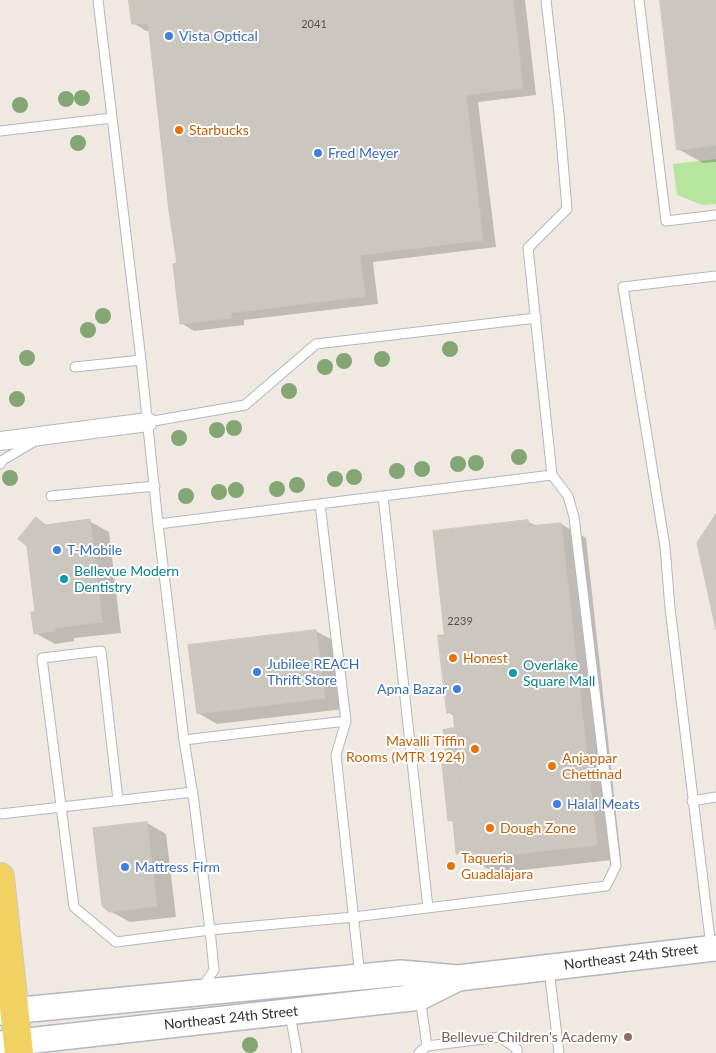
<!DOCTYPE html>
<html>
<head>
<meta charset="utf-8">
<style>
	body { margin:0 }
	canvas { display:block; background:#efe9e1 }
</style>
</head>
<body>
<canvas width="716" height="1053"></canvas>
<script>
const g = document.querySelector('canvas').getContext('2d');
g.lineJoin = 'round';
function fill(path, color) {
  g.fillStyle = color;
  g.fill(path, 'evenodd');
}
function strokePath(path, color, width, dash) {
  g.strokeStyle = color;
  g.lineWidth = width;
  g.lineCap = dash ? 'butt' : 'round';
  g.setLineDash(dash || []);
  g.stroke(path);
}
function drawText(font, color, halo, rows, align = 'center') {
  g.font = font + ' Lato,sans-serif';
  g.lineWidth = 4;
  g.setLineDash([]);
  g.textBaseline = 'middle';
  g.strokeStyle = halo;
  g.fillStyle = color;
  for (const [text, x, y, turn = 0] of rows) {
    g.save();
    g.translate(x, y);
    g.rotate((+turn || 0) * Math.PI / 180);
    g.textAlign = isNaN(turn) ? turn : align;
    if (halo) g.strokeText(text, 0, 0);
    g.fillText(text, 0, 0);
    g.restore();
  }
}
const green = new Path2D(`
	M716,159V204L702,205L677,195L673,164Z`);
const shadow = new Path2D(`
	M130,0H525L536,95L478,102L496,247L373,262L378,304L244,320V325L194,331L181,323L178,264L150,31H146L133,23Z
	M661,0H716V162L703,163L678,149Z
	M37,519L49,526L89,521L109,532L121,633L74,638V641L55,644L35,633Z
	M528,522L537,526L561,524L586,538L621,859L495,873L470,859V856L464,857L458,853L454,823L450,820L449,764L445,731H456L454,716L448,712L439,636H446Z
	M316,631L336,642L344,709L217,724L198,713L190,646Z
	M147,823L166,834L176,917L130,922L110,911Z`);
const building = new Path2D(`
	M129,0H513L523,88L466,95L483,240L360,255L365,296L231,313V318L180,324L173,264L177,263L169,211L148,23L132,24Z
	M660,0H716V145L677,150Z
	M716,514V630L697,543Z
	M36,517L45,525L90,519L102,622L55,628V631L34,634L31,612H35L27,546L18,539Z
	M528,520L529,526L561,523L597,845L469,859L433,531Z
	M316,630L325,698L197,714L188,645Z
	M438,635H444L453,712L447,713Z
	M454,728L468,853L456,854L453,820L448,821L442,764L447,763L443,730Z
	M147,822L157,906L109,912L102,906L93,828Z`);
const service = new Path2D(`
	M98,0L141,360L158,524L184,740L194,802L210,930L214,970L201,989
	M639,0L666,221L716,215
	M0,131L112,118
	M75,367L141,360
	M148,422L245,405L316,344L536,318
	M0,464L3,460L35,441
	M51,496L155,486
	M383,496L428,908
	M320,504L346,721L336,755L360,977
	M158,524L552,475
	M184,740L346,721
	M118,800L101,651L42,658L74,907L116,942L210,930L354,917L606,886L616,866L574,517L568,496L552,475L528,248L567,209L559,114L546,0
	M692,801L716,797
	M0,814L193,792
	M711,947L670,608L665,547L623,287L716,276
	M549,969L559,1053
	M420,997L427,1046
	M290,1014L297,1053
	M419,1053L427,1046L500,1037L517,1049V1053`);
const minor = new Path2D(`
	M0,441L148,422`);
const secondary = new Path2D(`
	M0,1012L401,973L458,978L716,948
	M0,1044L420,997L458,978`);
const primary = new Path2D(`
	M0,877L19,1053`);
const trees = [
	[82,98],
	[66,99],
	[20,105],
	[78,143],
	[103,316],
	[88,330],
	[450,349],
	[27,358],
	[382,359],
	[344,361],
	[325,367],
	[289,391],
	[17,399],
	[234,428],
	[217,430],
	[179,438],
	[519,457],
	[476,463],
	[458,464],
	[422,469],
	[397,471],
	[354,477],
	[10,478],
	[335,479],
	[297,485],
	[277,489],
	[236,490],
	[219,492],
	[186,496],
	[250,1045]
];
const markers = [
	[169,36,5,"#3f7fe0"],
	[179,130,5,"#e8710a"],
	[318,153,5,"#3f7fe0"],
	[57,550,5,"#3f7fe0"],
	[64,579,5,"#0f9aa8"],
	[453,658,5,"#e8710a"],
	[257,672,5,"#3f7fe0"],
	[513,673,5,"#0f9aa8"],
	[457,689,5,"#3f7fe0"],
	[475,749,5,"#e8710a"],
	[552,766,5,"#e8710a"],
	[557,804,5,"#3f7fe0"],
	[490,828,5,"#e8710a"],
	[451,866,5,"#e8710a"],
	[125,867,5,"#3f7fe0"],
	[628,1037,5,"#8d6e63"]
];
const numberNames = [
	["2041",314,24],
	["2239",460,621]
];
const shopNames = [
	["Vista Optical",179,36],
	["Fred Meyer",328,153],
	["T-Mobile",67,550],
	["Jubilee REACH",267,664],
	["Thrift Store",267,680],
	["Apna Bazar",447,689,"right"],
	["Halal Meats",567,804],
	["Mattress Firm",135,867]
];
const foodNames = [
	["Starbucks",189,130],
	["Honest",463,658],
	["Mavalli Tiffin",465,741,"right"],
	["Rooms (MTR 1924)",465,757,"right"],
	["Anjappar",562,758],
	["Chettinad",562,774],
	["Dough Zone",500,828],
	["Taqueria",461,858],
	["Guadalajara",461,874]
];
const cultureNames = [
	["Bellevue Modern",74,571],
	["Dentistry",74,587],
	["Overlake",523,665],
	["Square Mall",523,681]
];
const streetNames = [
	["Northeast 24th Street",631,957,-7],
	["Northeast 24th Street",231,1018,-6]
];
const educationNames = [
	["Bellevue Children's Academy",618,1037]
];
fill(green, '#b6e59e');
fill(shadow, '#0003');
fill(building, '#cbc7bf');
strokePath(building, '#cbc5ba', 1);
strokePath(service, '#b4b7c1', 11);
strokePath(minor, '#b4b7c1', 20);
strokePath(secondary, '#b4b7c1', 28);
strokePath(primary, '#c9c9c9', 30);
strokePath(service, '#fff', 9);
strokePath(minor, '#fff', 18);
strokePath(secondary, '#fff', 25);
strokePath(primary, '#f2d163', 28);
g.fillStyle = '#84a574';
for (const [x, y] of trees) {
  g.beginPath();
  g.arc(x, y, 8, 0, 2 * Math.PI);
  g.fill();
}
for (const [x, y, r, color] of markers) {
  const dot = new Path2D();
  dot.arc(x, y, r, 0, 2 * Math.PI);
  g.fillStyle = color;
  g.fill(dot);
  strokePath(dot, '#fff', 2);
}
drawText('11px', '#555452', null, numberNames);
drawText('14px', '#366cbe', '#fff', shopNames, 'left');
drawText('14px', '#c56008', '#fff', foodNames, 'left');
drawText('14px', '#0d838f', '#fff', cultureNames, 'left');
drawText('14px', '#2e2e2e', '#fff', streetNames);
drawText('14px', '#785e54', '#fff', educationNames, 'right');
</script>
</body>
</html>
